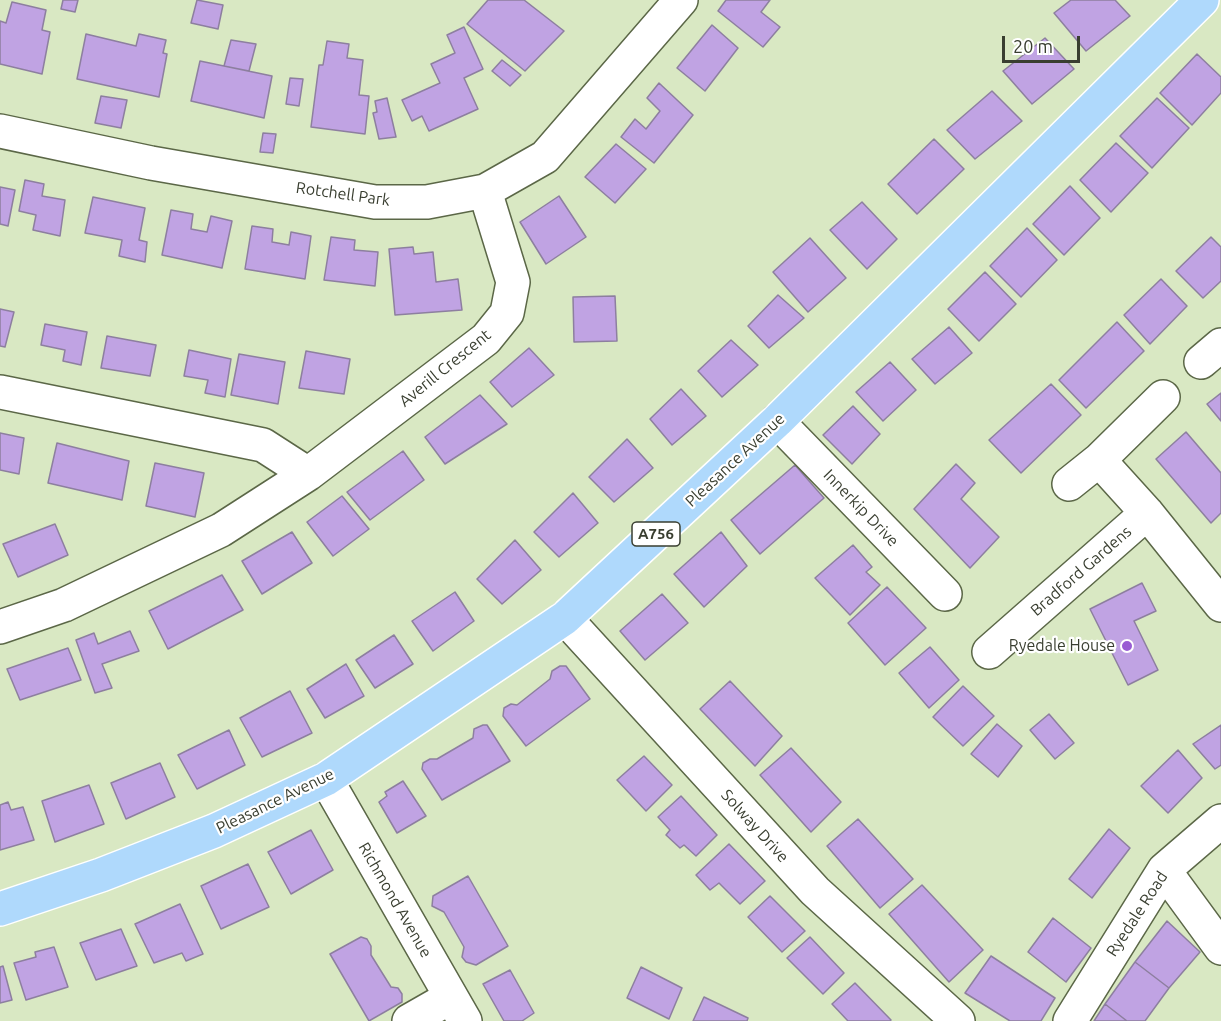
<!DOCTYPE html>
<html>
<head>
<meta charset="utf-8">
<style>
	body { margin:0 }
	#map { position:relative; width:1221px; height:1021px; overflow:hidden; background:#d9e8c3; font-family:Ubuntu,sans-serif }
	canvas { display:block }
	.scale { position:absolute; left:1002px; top:36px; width:78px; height:27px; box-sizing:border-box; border:3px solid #393e30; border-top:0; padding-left:8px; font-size:18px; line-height:21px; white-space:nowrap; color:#393e30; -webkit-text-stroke:4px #fff; paint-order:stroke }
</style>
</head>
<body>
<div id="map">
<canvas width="1221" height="1021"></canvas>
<div class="scale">20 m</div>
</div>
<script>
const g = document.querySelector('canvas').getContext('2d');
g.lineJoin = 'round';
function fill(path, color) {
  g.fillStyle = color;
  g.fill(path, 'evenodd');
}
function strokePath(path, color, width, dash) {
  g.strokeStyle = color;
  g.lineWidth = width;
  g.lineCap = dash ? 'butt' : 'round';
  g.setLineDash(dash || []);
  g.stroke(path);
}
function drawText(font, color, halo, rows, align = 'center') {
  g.font = font + ' Ubuntu,sans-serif';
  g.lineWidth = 4.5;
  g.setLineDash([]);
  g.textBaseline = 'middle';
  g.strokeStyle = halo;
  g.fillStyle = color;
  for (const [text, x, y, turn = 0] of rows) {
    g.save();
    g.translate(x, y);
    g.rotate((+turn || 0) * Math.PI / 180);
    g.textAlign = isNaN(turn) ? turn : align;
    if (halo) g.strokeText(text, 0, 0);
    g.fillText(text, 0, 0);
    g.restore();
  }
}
const building = new Path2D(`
	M63,0H78L75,12L61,9Z
	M197,0L223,5L218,29L191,23Z
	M488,0H524L564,31L525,71L467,24Z
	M726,0H770L761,12L780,27L763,47L718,11Z
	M1071,0H1115L1130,16L1086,51L1054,13Z
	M12,2L46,10L42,30L50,32L42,74L0,64V21L6,23Z
	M712,25L738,48L705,91L677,68Z
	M464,27L483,69L464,78L478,109L429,131L422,116L412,121L402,100L440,83L431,64L455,53L447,35Z
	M86,34L136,46L139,34L166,40L163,53L167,54L159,97L77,79Z
	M1045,38L1074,69L1032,104L1003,71Z
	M231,40L256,44L249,71L224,66Z
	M327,41L349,44L347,58L363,60L359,95L369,96L365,134L311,127L319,65H323Z
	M1197,54L1221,77V93L1192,125L1160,93Z
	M502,60L521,75L510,86L492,71Z
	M200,61L272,76L264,118L191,101Z
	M290,78L303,79L299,106L286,104Z
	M659,83L693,115L654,163L621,137L635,119L646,129L660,111L647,98Z
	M992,91L1022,121L975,159L947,130Z
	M101,96L127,100L121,128L95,123Z
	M387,98L396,137L379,139L373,113L377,112L375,101Z
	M1157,98L1189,128L1152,168L1120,136Z
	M263,133L276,134L273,153L260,152Z
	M934,139L964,169L917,214L888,184Z
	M1116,143L1148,173L1111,212L1080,180Z
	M616,144L646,169L615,203L585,177Z
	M25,180L44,184L42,196L65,200L60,236L33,230L36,215L19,211Z
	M1070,186L1100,218L1064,255L1033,224Z
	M0,187L15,190L8,226L0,224Z
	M559,196L586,237L546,264L520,222Z
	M93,197L145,208L139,240L147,242L145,262L119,256L122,240L85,233Z
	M862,202L897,239L867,269L830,230Z
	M171,210L193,214L191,229L207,232L211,216L232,221L222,268L162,255Z
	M252,226L273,229L272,242L289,245L291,232L311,236L305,279L245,269Z
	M1027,228L1057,260L1021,297L990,266Z
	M331,237L355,240L354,250L378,252L375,286L324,280Z
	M1211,237L1221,247V281L1203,298L1176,271Z
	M810,238L846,278L808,312L773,272Z
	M413,247L414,254L433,252L436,282L458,279L462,310L395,315L389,249Z
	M985,272L1016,304L979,341L948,309Z
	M1161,279L1187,306L1150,344L1124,315Z
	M778,295L804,318L769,348L748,326Z
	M615,296L617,341L574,342L573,297Z
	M0,309L14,312L5,347L0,346Z
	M1117,322L1144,351L1086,408L1059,380Z
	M45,324L87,332L81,365L63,361L65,350L41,345Z
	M949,327L972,353L935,384L912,359Z
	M107,336L156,345L150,376L101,368Z
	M731,340L758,365L722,397L698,371Z
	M529,348L554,375L512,407L490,382Z
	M189,350L231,359L225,397L205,393L208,380L184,376Z
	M306,351L350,359L344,394L299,388Z
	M239,354L285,362L278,404L231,395Z
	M890,362L916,390L883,421L856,392Z
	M1051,384L1081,415L1021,473L989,440Z
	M681,389L706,416L672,445L650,419Z
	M1221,393V421L1207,404Z
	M480,395L507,424L445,464L425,437Z
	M853,406L880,434L852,464L823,435Z
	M1186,432L1221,473V513L1211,523L1156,459Z
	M0,433L24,438L19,474L0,470Z
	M627,439L653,468L614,502L589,477Z
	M57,443L129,461L122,500L48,483Z
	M403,451L424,480L370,520L347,492Z
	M155,463L204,473L195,517L146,506Z
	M956,464L975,483L961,499L999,537L970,568L914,509Z
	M795,465L824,498L760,554L731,520Z
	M573,493L598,523L559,557L534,532Z
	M342,496L369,529L333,556L307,522Z
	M55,524L68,555L18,577L3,544Z
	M292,532L312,563L262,594L242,561Z
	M721,532L747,566L704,607L674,574Z
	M515,540L541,570L502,604L477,579Z
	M853,545L872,567L866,572L880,585L850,615L815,578Z
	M222,575L243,610L168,649L149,611Z
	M1142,583L1156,611L1134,621L1158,670L1128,685L1090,609Z
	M887,587L926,628L885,665L848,623Z
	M455,592L474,621L433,651L412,621Z
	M662,594L688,623L645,660L620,631Z
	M130,631L139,651L102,664L112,688L95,693L76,640L94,633L98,644Z
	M394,635L413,664L375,688L356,660Z
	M930,647L959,680L929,708L899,673Z
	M68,648L81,680L20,700L7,669Z
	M346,664L364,696L325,718L307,689Z
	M560,666H566L590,699L526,746L503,716L504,708L511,704L517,705L550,679L552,671Z
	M730,681L782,736L755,766L700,709Z
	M963,686L994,716L963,746L933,717Z
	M290,691L312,733L262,757L240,718Z
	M1049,714L1074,743L1055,759L1030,730Z
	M997,724L1022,746L998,777L971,754Z
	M483,725H487L510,761L442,800L422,769L423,763L430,759H437L473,738L474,729Z
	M1221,725V765L1215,769L1193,744Z
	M229,730L245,765L197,789L178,755Z
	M791,748L841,802L811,832L760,775Z
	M1178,750L1202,778L1168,813L1141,786Z
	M644,756L672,785L646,811L617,780Z
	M160,763L175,797L126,819L111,783Z
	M403,781L426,816L397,833L379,802L387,796L385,792Z
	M89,785L104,824L55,842L42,801Z
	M681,796L717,835L696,856L684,845L680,848L666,835L670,830L658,817Z
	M8,802L11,810L23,807L34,840L0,850V805Z
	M858,819L913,879L880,908L827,846Z
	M1109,829L1130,848L1092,898L1069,879Z
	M311,830L333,870L291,894L268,852Z
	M729,844L765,881L740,904L719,883L710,890L696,875Z
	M248,864L269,907L221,929L201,886Z
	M468,876L508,946L476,965L466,962L462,957L464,947L444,912L432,906L433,896Z
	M922,885L983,950L949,982L889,914Z
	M770,896L805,931L782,952L748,917Z
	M180,904L203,954L186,961L182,953L154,963L135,924Z
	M1053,918L1091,948L1066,982L1028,952Z
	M1167,921L1200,952L1169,988L1135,962Z
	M121,929L137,966L96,980L80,943Z
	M361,937L367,939L371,946V955L391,987L398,988L402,994V1002L369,1021L330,954Z
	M810,937L844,973L823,994L787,958Z
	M54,947L68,987L26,1000L14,963L36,957L35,952Z
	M991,956L1055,998L1041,1021H1010L965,993Z
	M1135,962L1169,988L1145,1021H1127L1105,1004Z
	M3,966L12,1000L0,1003V967Z
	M641,967L682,988L669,1019L627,998Z
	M510,970L534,1013L522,1021H504L483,984Z
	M855,983L891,1020L890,1021H848L832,1004Z
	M704,997L748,1018L747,1021H693Z
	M1105,1004L1127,1021H1094Z`);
const minor = new Path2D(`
	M0,131L151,163L375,202H427L485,191L545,157L681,0
	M1201,362L1221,345
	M0,392L263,445L308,474
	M1163,397L1099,460L1147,513L1221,605
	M777,421L945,594
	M1069,484L1099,460
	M565,618L815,891L958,1021
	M0,627L64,605L221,530L308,474L486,339L507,313L513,282L485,191
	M989,652L1147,513
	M326,779L465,1021
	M1164,870L1221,948
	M409,1021L451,997
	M1070,1021L1164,870L1221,821`);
const major = new Path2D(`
	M0,909L101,875L214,831L326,779L565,618L777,421L1202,0`);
const markers = [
	[1127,646,6,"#995cd3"]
];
const shields = [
	[656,534,48]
];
const shieldNames = [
	["A756",656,534]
];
const streetNames = [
	["Rotchell Park",343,194,8],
	["Averill Crescent",445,368,-39],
	["Pleasance Avenue",735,460,-43],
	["Innerkip Drive",861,508,46],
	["Bradford Gardens",1081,571,-41],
	["Pleasance Avenue",275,801,-26],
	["Solway Drive",755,826,48],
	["Richmond Avenue",395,900,60],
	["Ryedale Road",1137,914,-57]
];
const poiNames = [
	["Ryedale House",1115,646]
];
fill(building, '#c0a3e3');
strokePath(building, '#8d7f9f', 1.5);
strokePath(minor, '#5b6747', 36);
strokePath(major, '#fff', 36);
strokePath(minor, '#fff', 33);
strokePath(major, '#afd9fc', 33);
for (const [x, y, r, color] of markers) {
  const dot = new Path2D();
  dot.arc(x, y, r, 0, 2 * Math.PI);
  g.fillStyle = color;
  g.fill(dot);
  strokePath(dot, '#fff', 2);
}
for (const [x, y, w] of shields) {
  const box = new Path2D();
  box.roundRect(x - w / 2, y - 12, w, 24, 4.5);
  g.fillStyle = '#fff';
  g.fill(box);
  strokePath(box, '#393e30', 1.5);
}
drawText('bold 15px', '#393e30', null, shieldNames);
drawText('16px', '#393e30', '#fff', streetNames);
drawText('16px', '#393e30', '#fff', poiNames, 'right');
</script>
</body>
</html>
